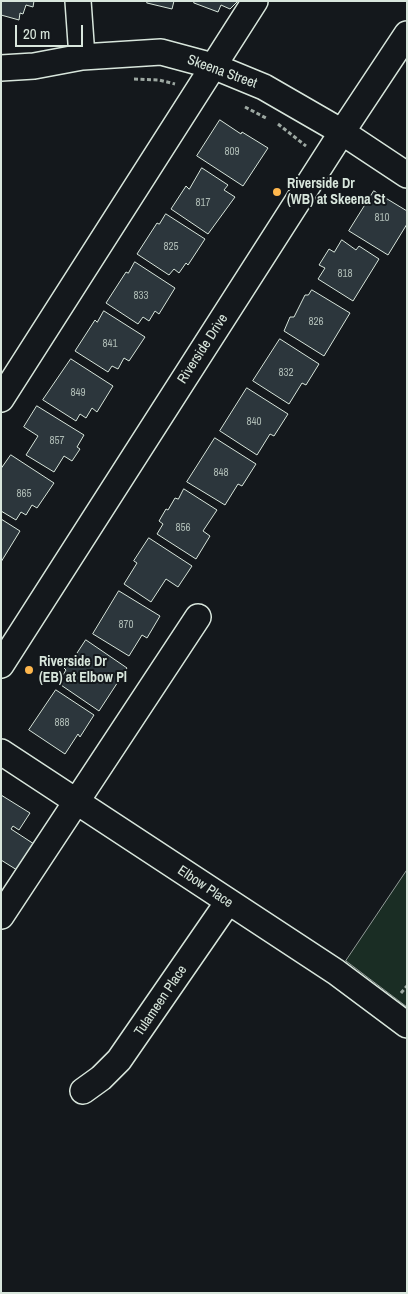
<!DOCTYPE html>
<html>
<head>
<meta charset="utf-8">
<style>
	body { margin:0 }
	#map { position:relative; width:408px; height:1294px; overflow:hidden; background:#14181c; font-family:"Archivo Narrow",sans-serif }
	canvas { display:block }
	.frame { position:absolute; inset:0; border:2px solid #d8e6dc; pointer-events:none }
	.scale { position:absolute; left:15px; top:25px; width:68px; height:22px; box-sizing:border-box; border:2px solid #d8e6dc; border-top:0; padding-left:6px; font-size:15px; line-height:18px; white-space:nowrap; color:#d8e6dc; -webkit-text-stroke:4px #14181c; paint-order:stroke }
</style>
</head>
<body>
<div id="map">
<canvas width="408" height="1294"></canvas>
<div class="frame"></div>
<div class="scale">20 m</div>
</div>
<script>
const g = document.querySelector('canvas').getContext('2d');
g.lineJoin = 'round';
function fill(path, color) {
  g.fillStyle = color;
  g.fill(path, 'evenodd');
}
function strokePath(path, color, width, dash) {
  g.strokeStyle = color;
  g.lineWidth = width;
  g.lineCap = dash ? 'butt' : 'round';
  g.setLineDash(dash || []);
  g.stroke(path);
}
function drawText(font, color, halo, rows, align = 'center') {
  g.font = font + ' "Archivo Narrow",sans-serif';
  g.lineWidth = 4;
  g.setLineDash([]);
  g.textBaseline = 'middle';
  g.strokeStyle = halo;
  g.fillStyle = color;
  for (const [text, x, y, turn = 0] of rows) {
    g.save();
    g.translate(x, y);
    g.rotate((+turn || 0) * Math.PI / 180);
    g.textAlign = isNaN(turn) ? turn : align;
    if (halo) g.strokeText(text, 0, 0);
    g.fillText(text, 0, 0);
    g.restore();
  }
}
const green = new Path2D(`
	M407,870V1007L346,961Z`);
const building = new Path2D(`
	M1,1H34L33,7L26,5L23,14L20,13L19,20L1,15Z
	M148,1H174L172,9L147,3Z
	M195,1H238L230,9L221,5L218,12L194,3Z
	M220,120L241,134L242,132L268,148L243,186L197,156Z
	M202,168L228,185L224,190L235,197L208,234L171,209L186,186L189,189Z
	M374,191L407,211V224L388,255L349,231Z
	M166,214L205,239L188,265L186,263L179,273L174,269L169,275L137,254L157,223L159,224Z
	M342,240L356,250L359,246L379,259L353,301L318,279L325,268L319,265L329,249L334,252Z
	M135,262L175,288L159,314L155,311L149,321L143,317L138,324L106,303L126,272L128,273Z
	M312,290L350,313L324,356L284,331L290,317H294L305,295H308Z
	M104,311L145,337L129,361L124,358L118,369L112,366L108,372L75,351L95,320L97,322Z
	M280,339L319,364L306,385L302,383L289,404L253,381Z
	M71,359L113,386L97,412L92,408L86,418L80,414L76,421L43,400Z
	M247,388L288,414L274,436L270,434L257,455L220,431Z
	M37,406L84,435L77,447L80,449L72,461L64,456L54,472L26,455L38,436L24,427Z
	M215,438L256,464L242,486L238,484L225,505L187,482Z
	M11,455L54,483L37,508L32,505L26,515L21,512L16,520L1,511V469Z
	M184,489L217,510L203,531L210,536L196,559L157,534L163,524L159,521L166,509L168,510L175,498L178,499Z
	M1,519L20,531L1,562Z
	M149,538L192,566L178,587L166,579L151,602L124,584L137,563L134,561Z
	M119,591L160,616L147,638L142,635L129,656L93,634Z
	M86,640L127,668L99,711L58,683L66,670L64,668L70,659L72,660Z
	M56,690L94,715L80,737L78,734L65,754L29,730Z
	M1,795L30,813L19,830L13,826L11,829L34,844L17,870L1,860Z`);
const path = new Path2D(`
	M134,79L159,80L175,84
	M245,107L266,118
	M278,124L306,146
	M401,993L407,986`);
const minor = new Path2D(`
	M78,1L82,57
	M1,68L34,66L82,57L161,52L213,66L264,87L342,132L407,175
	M1,399L255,1
	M1,665L342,132L407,34
	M1,752L336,972L407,1025
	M1,916L198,617
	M83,1091L101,1078L119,1060L228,902`);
const markers = [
	[277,192,5,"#ffb74d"],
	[29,670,5,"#ffb74d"]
];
const numberNames = [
	["809",232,152],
	["817",203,203],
	["810",382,218],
	["825",171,247],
	["818",345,274],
	["833",141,296],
	["826",316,322],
	["841",110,344],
	["832",286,373],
	["849",78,393],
	["840",254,422],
	["857",57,441],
	["848",221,473],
	["865",24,494],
	["856",183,528],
	["870",126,625],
	["888",62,723]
];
const streetNames = [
	["Skeena Street",222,72,20],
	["Riverside Drive",203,349,-57],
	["Elbow Place",205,887,34],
	["Tulameen Place",161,1001,-56]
];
const poiNames = [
	["Riverside Dr",287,184],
	["(WB) at Skeena St",287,200],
	["Riverside Dr",39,662],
	["(EB) at Elbow Pl",39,678]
];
fill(green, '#1a2d24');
strokePath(green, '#939e99', 1);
fill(building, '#2c363c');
strokePath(building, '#d8e6dc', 1);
strokePath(minor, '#d8e6dc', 28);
strokePath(path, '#9da8a2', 3, [4, 2.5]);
strokePath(minor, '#14181c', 25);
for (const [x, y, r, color] of markers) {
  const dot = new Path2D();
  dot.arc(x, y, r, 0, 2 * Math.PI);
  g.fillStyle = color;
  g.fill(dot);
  strokePath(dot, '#14181c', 2);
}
drawText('11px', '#adbab4', null, numberNames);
drawText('14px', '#d8e6dc', '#14181c', streetNames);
drawText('bold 14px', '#d8e6dc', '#14181c', poiNames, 'left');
</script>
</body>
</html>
